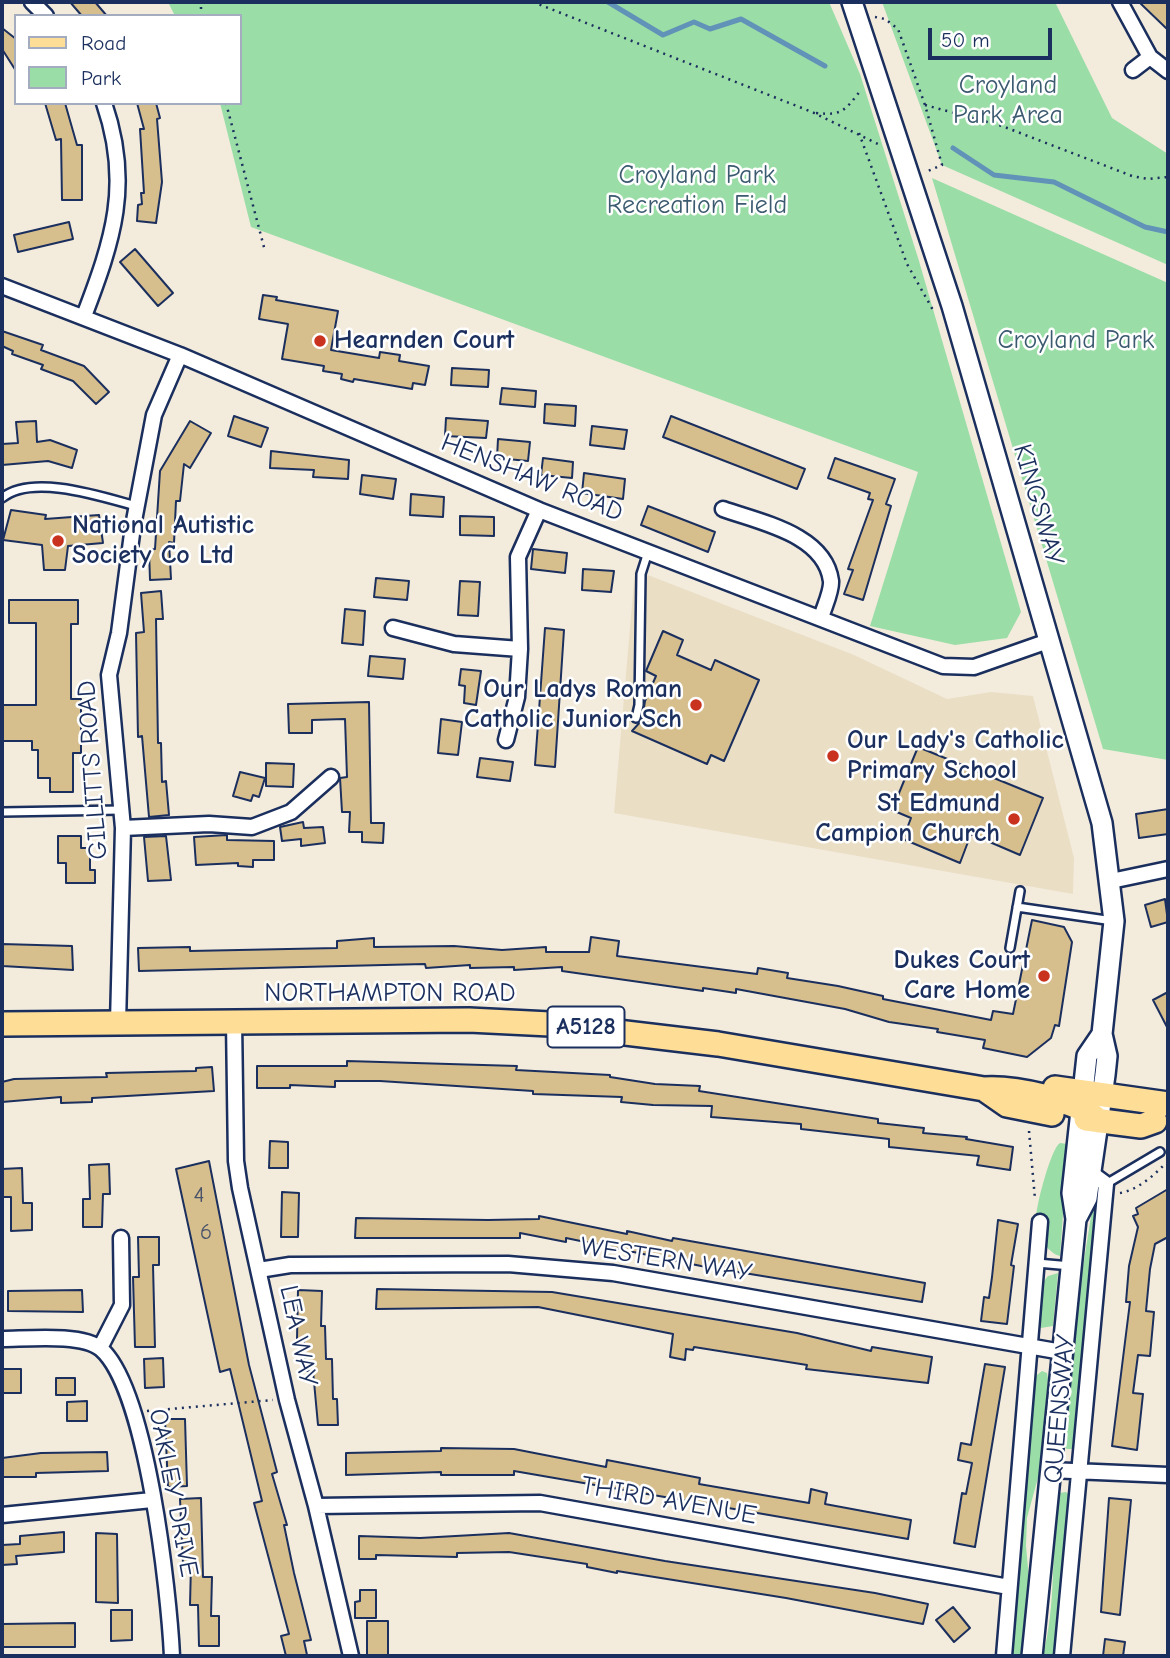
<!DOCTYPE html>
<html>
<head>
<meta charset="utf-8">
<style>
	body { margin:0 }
	#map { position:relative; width:1170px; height:1658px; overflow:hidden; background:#f3ecdd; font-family:"Comic Neue",sans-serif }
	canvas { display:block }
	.frame { position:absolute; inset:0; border:4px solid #1b2f5e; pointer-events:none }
	.legend { position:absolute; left:14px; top:14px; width:228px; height:91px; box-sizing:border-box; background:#fff; border:2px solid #a4acbf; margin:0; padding:9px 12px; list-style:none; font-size:21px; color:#1b2f5e }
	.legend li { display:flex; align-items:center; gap:14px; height:35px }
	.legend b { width:35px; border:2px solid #a4acbf }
	.scale { position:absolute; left:928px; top:28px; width:124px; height:32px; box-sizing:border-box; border:4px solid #1b2f5e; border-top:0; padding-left:9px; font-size:21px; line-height:24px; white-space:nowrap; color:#1b2f5e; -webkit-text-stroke:5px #fff; paint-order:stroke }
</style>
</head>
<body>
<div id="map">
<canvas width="1170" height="1658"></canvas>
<div class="frame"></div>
<ul class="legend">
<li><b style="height:9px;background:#fedd96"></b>Road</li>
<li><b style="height:19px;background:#9bdda7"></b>Park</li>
</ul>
<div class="scale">50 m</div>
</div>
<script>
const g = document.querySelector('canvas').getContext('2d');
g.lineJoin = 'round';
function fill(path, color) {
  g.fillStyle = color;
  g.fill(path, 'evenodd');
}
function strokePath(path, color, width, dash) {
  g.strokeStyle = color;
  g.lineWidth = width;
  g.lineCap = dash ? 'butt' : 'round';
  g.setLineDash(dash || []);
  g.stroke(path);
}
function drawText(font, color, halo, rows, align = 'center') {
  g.font = font + ' "Comic Neue",sans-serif';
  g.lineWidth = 5;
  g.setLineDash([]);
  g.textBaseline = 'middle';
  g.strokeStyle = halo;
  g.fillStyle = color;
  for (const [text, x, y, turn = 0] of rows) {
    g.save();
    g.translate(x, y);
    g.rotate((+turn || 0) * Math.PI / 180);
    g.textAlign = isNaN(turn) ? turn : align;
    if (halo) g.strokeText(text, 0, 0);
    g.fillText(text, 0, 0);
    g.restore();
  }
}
const built = new Path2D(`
	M635,570L854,655L947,699L991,692L1033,696L1074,858L1073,894L614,813Z`);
const green = new Path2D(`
	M168,2H829L860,74L919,261L1021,612L1007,638L955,645L870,626L918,472L251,227L220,103H240V16H175Z
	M882,2H1055L1112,118L1168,154V265L942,165Z
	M932,178L1168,283V760L1103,749Z
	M1060,1143L1068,1144L1060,1256C1047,1253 1037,1234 1036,1221C1035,1209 1051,1148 1060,1143Z
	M1095,1191L1100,1197L1077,1443L1073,1449H1067L1063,1446L1069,1355Z
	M1058,1273L1053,1326L1041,1328C1036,1316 1038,1286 1048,1276Z
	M1042,1371L1047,1373L1048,1379L1039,1474L1027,1518L1026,1546L1030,1589L1024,1656H1010L1033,1378Z
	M1066,1492L1071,1496L1057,1656H1043C1056,1604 1052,1553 1056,1499L1059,1493Z`);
const stream = new Path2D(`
	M608,2L663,35L694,22L710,29L741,19L825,66
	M953,148L994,175L1054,182L1145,227L1168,232`);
const building = new Path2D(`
	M70,2H95L107,16H82Z
	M1139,2H1168V30Z
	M2,28L16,39V71L2,49Z
	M45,103H65L77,145H82V200H62L61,139L56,140Z
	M137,103H156L160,118L157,119L162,182L156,223L137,221L138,205L142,204L141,193H144L140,129H144Z
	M69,222L73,239L18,252L14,235Z
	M135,249L173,293L158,306L120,262Z
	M263,295L277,297L276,300L338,311L331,350L379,358L380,352L400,355L399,361L429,366L425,385L413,383L412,389L354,379L353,382L341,379L342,374L323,371L324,366L282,359L288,324L259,319Z
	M2,331L43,345L41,350L84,366L109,392L96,404L73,381L41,369L43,365L12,354L13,351L2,346Z
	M452,368L489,370L488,387L451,385Z
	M502,388L536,391L535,407L500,404Z
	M545,404L576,406L575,426L544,423Z
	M234,416L268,428L261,447L228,436Z
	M671,416L805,469L797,489L663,437Z
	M446,418L488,421L486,438L445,436Z
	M36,421L37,442L50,440L77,450L72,468L48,461L2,465V444L18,443L16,422Z
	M190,421L211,433L190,468L184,464L180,501H176L174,543L169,542L171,579L150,580L149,550L155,549L160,471Z
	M592,426L627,430L624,449L590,445Z
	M498,439L530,442L528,461L497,458Z
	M271,451L349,460L348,479L313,477L314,470L270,468Z
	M543,458L573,462L572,478L541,475Z
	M835,458L895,479L886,504L891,506L863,600L844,594L853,570L848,569L873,500L868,499L870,493L828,478Z
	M584,473L625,479L623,499L582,493Z
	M362,475L396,479L393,499L360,494Z
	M411,494L444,497L443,517L410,515Z
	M648,506L715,532L708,552L641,525Z
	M11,510L46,515L45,519L99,515L103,543L68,546L65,570H44L42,545L3,540Z
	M460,516L494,517V536L460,535Z
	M533,549L567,553L565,573L531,569Z
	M583,569L614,571L611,592L582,590Z
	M376,578L409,581L407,600L374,597Z
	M460,581L480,582L478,616L458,615Z
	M161,591L163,619H156L158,743H161L162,782L166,781L169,815L149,817L142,736L138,737L136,633L144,632L141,593Z
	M9,600H78V624H71V699H81V753H73V792H50V778H38V750H32V741H2V705H36V623H9Z
	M345,609L365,611L363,645L342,643Z
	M545,628L564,630L555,767L535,765Z
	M663,631L683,640L677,655L711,670L715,660L759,680L724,761L711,755L707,764L632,731L642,720L645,701L656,676L646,671Z
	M370,656L405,659L403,679L368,676Z
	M461,669L481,671L476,705L464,703L465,686L459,685Z
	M369,702L371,823H384L383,843L362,842V832H349L350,812H342L340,778L347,777L345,719L312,720V733H289L288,704Z
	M441,719L462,722L458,755L438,753Z
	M918,747L1043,798L1020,855L971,834L960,863L903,839L911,818L892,810Z
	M480,758L513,762L510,781L477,777Z
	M266,763L294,764L293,787L266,786Z
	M240,772L265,778L259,797L253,795L251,801L233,796Z
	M1168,809V834L1139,838L1136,814Z
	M303,822L304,828L323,827L325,843L301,846V839L282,841L280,827Z
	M227,835V840L274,841V860H253V867L238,866V863L196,865L194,837Z
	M58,836H81V848H90V870H95V883H66V863H58Z
	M166,836L171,880L148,881L144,837Z
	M1165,899L1168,922L1151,927L1145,905Z
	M1032,920L1064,927L1072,942L1059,1026L1055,1025L1051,1038L1027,1057L983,1048L985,1040L937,1032L938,1029L889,1022L845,1009L736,989V993L703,988V991L562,971V967L514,970V967L470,968V965L426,968L425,964L139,971L138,948L190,947V951L337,948V941L374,938V947L454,946L502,950L546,947V952H589L591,937L619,941L617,956L757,974L758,968L788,973L787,978L838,986L883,996V999L991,1020L993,1011L1013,1014Z
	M2,944L72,946L73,970L2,966Z
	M1168,992V1029L1153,1000Z
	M347,1061L517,1066L516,1070L610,1075V1077L655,1084L700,1086L699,1091L878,1119V1123L924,1128L923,1133L967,1137L966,1139L1013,1147L1010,1170L977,1165L979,1156L889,1147V1139L801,1129V1124L711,1117L712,1106L653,1105L621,1102L622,1097L533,1094V1091L380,1081H335V1087L290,1085V1088H257V1066H347Z
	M212,1067L214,1091L92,1098V1102L61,1103V1097L2,1102V1082L14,1079L107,1077L106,1073L196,1071V1068Z
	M270,1141L288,1142V1168H269Z
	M209,1161L249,1365L277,1472L272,1474L287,1525H284L294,1573L311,1640L304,1641L307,1655L301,1656H286L281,1636L289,1634L254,1503L262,1501L230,1369L220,1372L176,1169Z
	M109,1164L110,1194H103L102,1227H83V1199H90L89,1165Z
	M22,1168L23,1203H32V1230L11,1231V1197H2V1169Z
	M1168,1189V1237L1155,1244L1150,1269L1146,1311L1154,1312L1150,1356L1138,1355L1133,1393L1143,1394L1137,1450L1112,1446L1130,1302H1126L1129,1266L1138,1227L1133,1216L1138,1214L1136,1208Z
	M282,1192L299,1193L298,1237H281Z
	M539,1216L627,1234V1231L672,1241L673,1238L925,1283L922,1302L701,1266L566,1238V1242L520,1233V1238H355L356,1218L488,1220L539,1219Z
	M998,1220L1018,1224L1011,1265L1014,1266L1007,1324L981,1321L984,1297L989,1298L992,1277Z
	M138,1237H159V1265H153L155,1347H135L133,1277H139Z
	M377,1289L552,1292L797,1333L871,1351L872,1347L932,1357L928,1383L806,1369L807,1365L694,1347L693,1350L686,1349L685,1360L670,1357L673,1334L538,1307L376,1309Z
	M82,1290L83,1312L8,1311V1291Z
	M298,1290L322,1291L321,1326H325L326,1359H332L333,1399H337L338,1425H318L313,1371H305L304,1339H297Z
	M163,1358L164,1387L145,1388L144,1359Z
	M985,1364L1005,1367L975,1547L954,1543L962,1493L966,1494L972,1463L958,1460L961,1443L971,1445Z
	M2,1369H21V1393H2Z
	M56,1378H75V1395H56Z
	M87,1401V1421H67V1402Z
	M165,1419H185L187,1486L168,1487Z
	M441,1448L514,1449L606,1467L607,1460L700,1478L699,1484L809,1503L811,1489L827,1493L825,1504L911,1520L908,1539L514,1471V1475H441V1472L346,1475V1453L441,1451Z
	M107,1452L108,1471L36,1473V1477H2V1458L41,1453Z
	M201,1498L203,1577H212L211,1616H219V1646H199L198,1605H190L191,1564H183L180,1499Z
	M1109,1498L1131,1500L1120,1615L1101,1612Z
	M64,1532V1552L16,1556L17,1564L2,1565V1545L20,1544V1536Z
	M96,1533L117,1534L118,1603L96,1602Z
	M509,1533L665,1561L875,1593L928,1604L923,1624L786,1598L617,1571V1573L587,1567V1564L509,1552L457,1553V1557L376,1555V1559H359V1536L420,1538Z
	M360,1590H376V1618H355V1602L360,1601Z
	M953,1607L970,1628L954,1642L936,1620Z
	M111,1610H132V1640L111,1641Z
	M367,1621H388V1656H367Z
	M75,1623V1647H2V1624Z
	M1105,1639L1125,1642L1123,1656H1103Z`);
const path = new Path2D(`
	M533,2L812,112L880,145
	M201,16V2
	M875,17L885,19L898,29L925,105L942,165L928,171
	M226,103L265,251
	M925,105L1002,126L1132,176L1148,179L1168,177
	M816,113C843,116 845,110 861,90
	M859,133L907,264L933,310
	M1029,1131L1035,1199
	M1120,1193C1137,1190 1152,1177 1164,1165
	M147,1411L273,1400`);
const lane = new Path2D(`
	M2,498C32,473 103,497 136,506
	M636,718L639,705L641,574L648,552
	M2,812L121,810
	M1017,907L1113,921
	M1010,948L1020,891
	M1106,1184L1160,1152
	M1037,1263L1071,1266`);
const street = new Path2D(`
	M32,2L46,16
	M1120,2L1150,57L1168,71
	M1133,70L1150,57
	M2,286L180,355L539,510L943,666L974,667L1051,640
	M84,316C113,240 132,184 104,103
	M723,509C759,522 825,534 831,581C832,591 824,607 821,618
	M393,628L454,644L520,649
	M506,740L517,697L520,649L518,557L539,510
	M123,828L209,824L252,827L291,812L331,777
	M1111,881L1168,869
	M234,1021L236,1161L240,1188L287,1400L316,1506L351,1656
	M118,1023L123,828L109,675L119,633L133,526L154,415L180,355
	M259,1270L290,1265L508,1264L613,1273L1062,1352
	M2,1339C26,1339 82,1333 101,1349C147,1389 169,1593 172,1656
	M100,1348L122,1305L121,1238
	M1049,1470L1168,1475
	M316,1506L540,1503L1009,1587
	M2,1515L152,1500
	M1004,1656L1040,1222
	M1062,1656L1106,1184L1091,1173`);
const secondary = new Path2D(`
	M852,2L952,306L1102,823L1114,921L1102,1034L1107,1056L1105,1075L1087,1198L1076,1219
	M1032,1656L1076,1219L1072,1193L1087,1056L1102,1034`);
const primary = new Path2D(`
	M2,1024L469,1020L550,1024L718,1044L984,1089C1013,1087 1079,1100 1099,1121
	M1055,1088L1168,1104
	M984,1089L1007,1105L1052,1114
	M1086,1119L1141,1126L1155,1121`);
const markers = [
	[320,341,7,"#c8321e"],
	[58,541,7,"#c8321e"],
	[696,705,7,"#c8321e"],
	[833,756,7,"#c8321e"],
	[1014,819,7,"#c8321e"],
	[1044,976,7,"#c8321e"]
];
const numberNames = [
	["4",199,1195],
	["6",206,1232]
];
const shields = [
	[586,1027,77]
];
const shieldNames = [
	["A5128",586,1027]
];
const parkNames = [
	["Croyland",1008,86],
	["Park Area",1008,116],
	["Croyland Park",697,176],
	["Recreation Field",697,206],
	["Croyland Park",1076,341]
];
const poiNames = [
	["Hearnden Court",334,341],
	["National Autistic",72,526],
	["Society Co Ltd",72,556],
	["Our Ladys Roman",682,690,"right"],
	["Catholic Junior Sch",682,720,"right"],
	["Our Lady's Catholic",847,741],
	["Primary School",847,771],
	["St Edmund",1000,804,"right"],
	["Campion Church",1000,834,"right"],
	["Dukes Court",1030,961,"right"],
	["Care Home",1030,991,"right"]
];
const streetNames = [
	["HENSHAW ROAD",532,478,22],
	["KINGSWAY",1038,505,74],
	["GILLITTS ROAD",93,770,-94],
	["NORTHAMPTON ROAD",390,994],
	["WESTERN WAY",666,1260,9],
	["LEA WAY",298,1336,78],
	["QUEENSWAY",1060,1409,-85],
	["OAKLEY DRIVE",173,1493,79],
	["THIRD AVENUE",669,1501,10]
];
fill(built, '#eadec5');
fill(green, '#9bdda7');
strokePath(stream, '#6192b7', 5);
fill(building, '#d6be8d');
strokePath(building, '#1b2f5e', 2);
strokePath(lane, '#1b2f5e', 12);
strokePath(street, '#1b2f5e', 19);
strokePath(secondary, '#1b2f5e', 24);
strokePath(primary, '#1b2f5e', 28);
strokePath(path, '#1b2f5e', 2.5, [2, 5]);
strokePath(lane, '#fff', 7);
strokePath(street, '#fff', 14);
strokePath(secondary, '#fff', 19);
strokePath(primary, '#fedd96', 23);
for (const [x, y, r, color] of markers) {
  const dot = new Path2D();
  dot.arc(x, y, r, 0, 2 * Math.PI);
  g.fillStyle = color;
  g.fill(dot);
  strokePath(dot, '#fff', 2.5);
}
drawText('23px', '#4a536a', null, numberNames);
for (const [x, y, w] of shields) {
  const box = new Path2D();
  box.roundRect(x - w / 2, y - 20.5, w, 41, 5);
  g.fillStyle = '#fff';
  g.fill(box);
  strokePath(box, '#1b2f5e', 2);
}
drawText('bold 24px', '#1b2f5e', null, shieldNames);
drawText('26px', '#3b5a70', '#fff', parkNames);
drawText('bold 26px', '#1b2f5e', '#fff', poiNames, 'left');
drawText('26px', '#1b2f5e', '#fff', streetNames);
</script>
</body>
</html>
